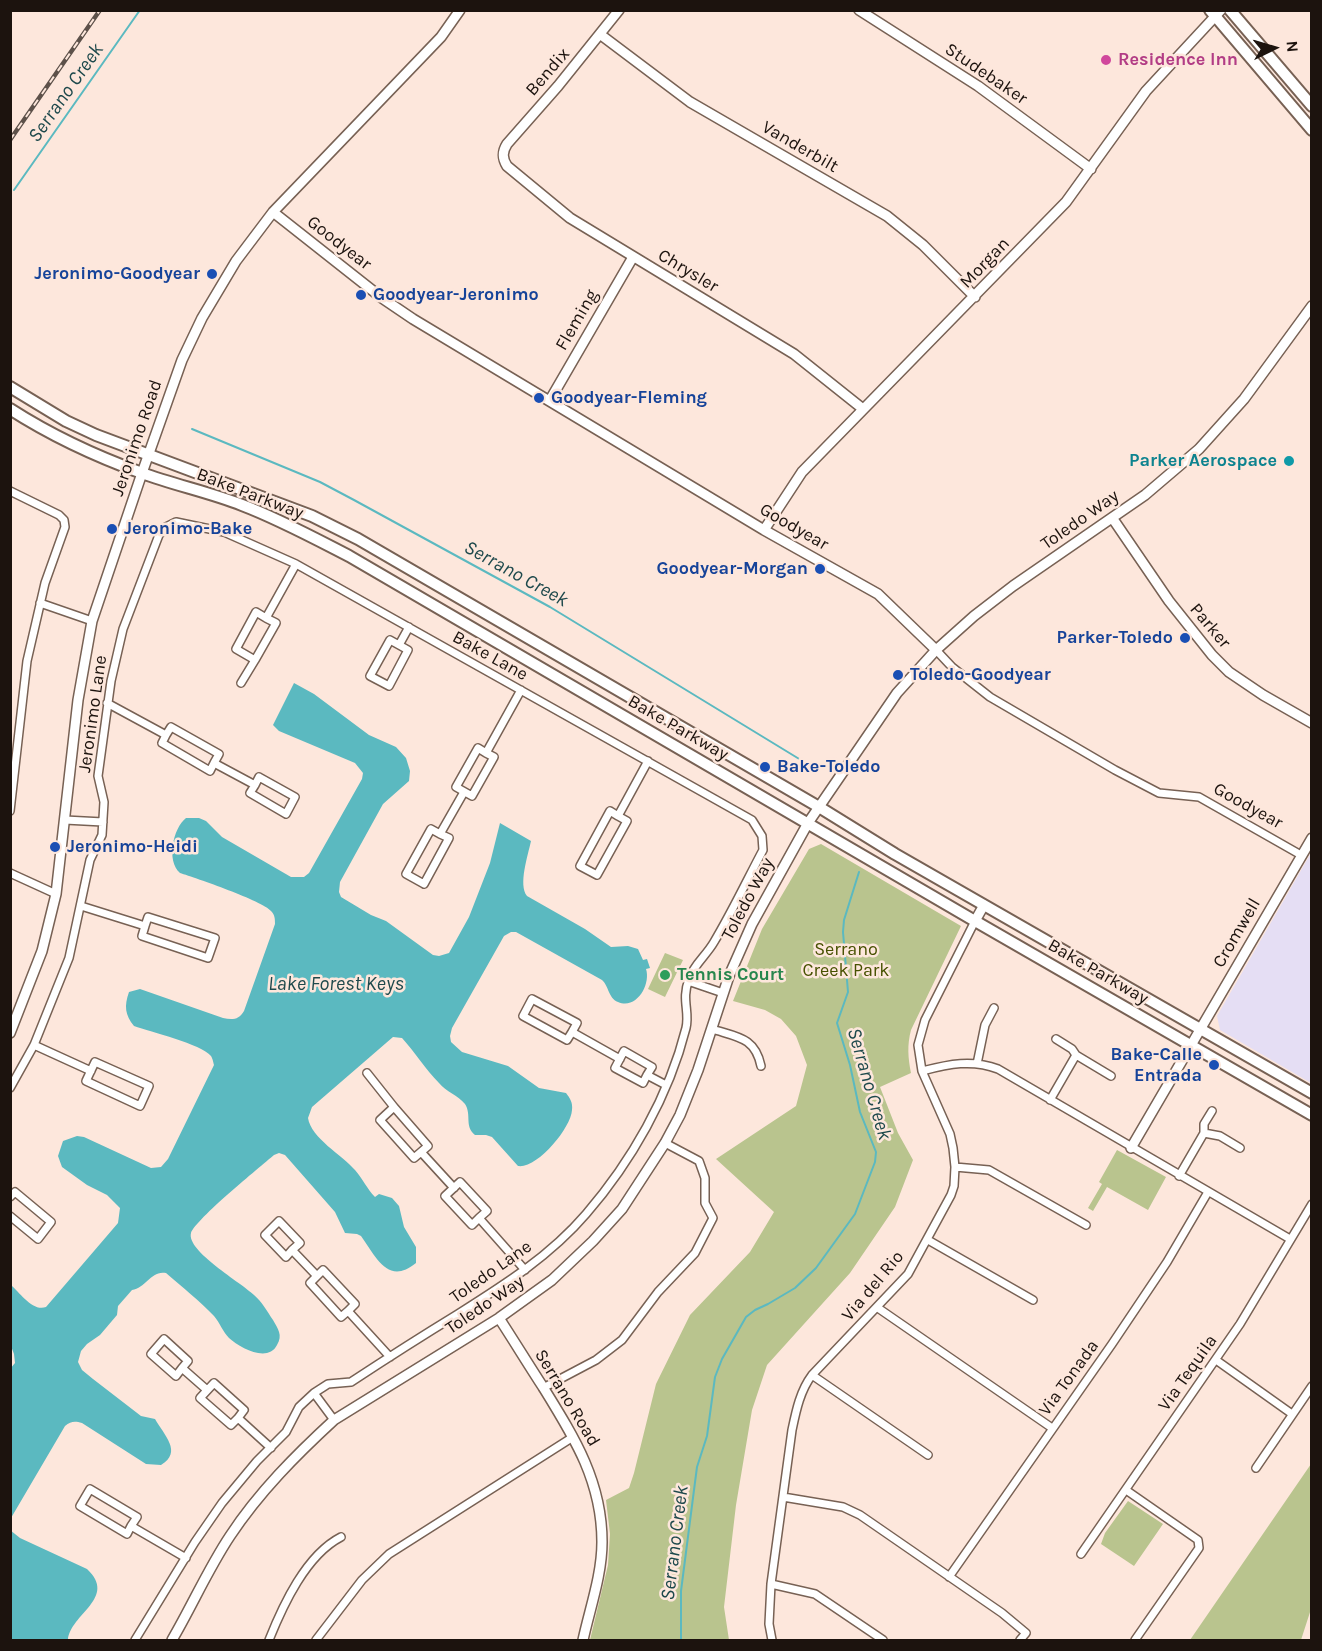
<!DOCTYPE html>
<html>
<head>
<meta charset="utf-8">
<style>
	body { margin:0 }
	#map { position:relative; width:1322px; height:1651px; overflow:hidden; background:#fde7dc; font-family:Karla,sans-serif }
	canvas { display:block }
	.frame { position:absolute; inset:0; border:12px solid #1c130e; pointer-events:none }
	.north { position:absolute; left:1244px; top:18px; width:60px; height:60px; -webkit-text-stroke:4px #fde7dc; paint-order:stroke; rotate:85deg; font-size:16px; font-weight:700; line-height:24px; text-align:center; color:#1c130e }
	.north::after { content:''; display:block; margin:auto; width:21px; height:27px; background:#1c130e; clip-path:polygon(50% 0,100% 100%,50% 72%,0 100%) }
</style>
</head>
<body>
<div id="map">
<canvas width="1322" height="1651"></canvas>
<div class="frame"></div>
<div class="north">N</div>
</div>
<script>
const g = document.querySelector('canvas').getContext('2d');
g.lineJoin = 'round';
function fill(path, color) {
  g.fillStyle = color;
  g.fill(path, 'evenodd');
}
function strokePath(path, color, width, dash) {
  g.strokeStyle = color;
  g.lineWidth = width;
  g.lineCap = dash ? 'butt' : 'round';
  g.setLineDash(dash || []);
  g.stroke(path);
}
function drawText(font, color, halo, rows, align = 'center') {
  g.font = font + ' Karla,sans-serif';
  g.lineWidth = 5;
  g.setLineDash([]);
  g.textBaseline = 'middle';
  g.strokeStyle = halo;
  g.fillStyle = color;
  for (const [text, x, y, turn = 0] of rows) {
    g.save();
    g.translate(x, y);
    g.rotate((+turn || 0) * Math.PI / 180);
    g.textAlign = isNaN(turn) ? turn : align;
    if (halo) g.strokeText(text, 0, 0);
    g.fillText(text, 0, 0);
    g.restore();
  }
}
const industrial = new Path2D(`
	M1311,853V1083L1220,1030L1217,1016Z`);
const green = new Path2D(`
	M821,844L961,926L911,1030C907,1045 908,1058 911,1073L880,1087L898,1133L913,1160L895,1207L850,1273L767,1365L752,1410L736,1505L724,1607L729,1640H590L608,1565L610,1534L606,1500L629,1488L634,1473L656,1384L690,1315L750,1252L774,1212L716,1159L796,1106L807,1065L796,1036L781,1019L765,1010L733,1001L762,929L809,849Z
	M665,953L683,960L665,997L648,989Z
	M1117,1150L1166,1177L1148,1210L1107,1187L1093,1211L1088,1208L1102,1184L1099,1182Z
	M1311,1464V1609L1301,1640H1190Z
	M1128,1501L1163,1524L1134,1566L1101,1544L1105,1533Z`);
const water = new Path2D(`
	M294,683L314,694L369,735L396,747L406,758L410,771L409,781L383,804L340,882L339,892L341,897L371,915L386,921L433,955L439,956L449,953L469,917L490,863L500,823L531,841C528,855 518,885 527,896L585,929L611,947L628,946L638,949L643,960L647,959L650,968L646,969C651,984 637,1010 618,1002C608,998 609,986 602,980L516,932H511L504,936L452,1028L450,1036L451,1042L462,1052L508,1066L539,1088L566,1093C570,1098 573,1103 572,1110C571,1128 537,1169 518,1166L492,1137L486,1135H475C464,1126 472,1115 465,1104C458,1095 446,1092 439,1083C425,1069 415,1052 402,1038L393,1037L312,1107L308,1118C311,1138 342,1155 355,1170C363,1179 367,1189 375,1197L379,1194L392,1198L399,1206L404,1227L416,1247V1263C388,1286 376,1257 361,1236L357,1234L345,1233L335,1212L285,1155L279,1153L274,1155C260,1167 196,1219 191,1233C186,1251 242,1283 254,1295C262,1302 267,1311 273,1320C278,1329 283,1335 277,1345C268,1363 240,1348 229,1338C223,1332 220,1323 214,1316C200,1301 182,1287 166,1273C151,1270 146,1288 132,1290L118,1306L117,1315L100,1335L87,1344L81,1351L78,1362L82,1370L93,1379L141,1416L155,1419C164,1435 183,1452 161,1465L146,1464L82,1423C75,1421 71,1421 65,1426L11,1518L10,1369L15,1363L14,1354L11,1346V1285C20,1293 33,1312 46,1307L118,1223L120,1208L107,1195L87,1185L62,1167L58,1156L63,1141L77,1136L84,1137L151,1168L161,1167L168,1159L214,1065C213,1061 213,1060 211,1056C201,1044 151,1032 134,1026C125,1015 124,1006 129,992L140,989L223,1018C232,1020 239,1020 244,1011L275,924C275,919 275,915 271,911C263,901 196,878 180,873C166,861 173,828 186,818H199L206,821L222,837L291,877H304L309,873L362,779L363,773L355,763L279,731L273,725Z
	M10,1530L20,1538L87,1569C118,1598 70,1614 68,1640H11Z`);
const stream = new Path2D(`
	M14,190L140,10
	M192,429L320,482L354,500L550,607L814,768
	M681,1640V1591L694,1490L697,1467L707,1436L715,1377L722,1359L746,1317L755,1310L768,1304L795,1288L816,1268L855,1214L875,1162L876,1152L860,1112L850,1065L837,1023L848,992L843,932L844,920L859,872`);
const street = new Path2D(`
	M10,491L59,515L64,520L65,527L45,583L27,661L10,811
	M40,603L92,621
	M266,618L276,623L255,660L236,649L256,612L266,618L296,564
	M399,645L408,650L389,686L370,676L390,640L399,645L409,627
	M936,650L952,667L990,697L1115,770L1159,793L1199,797L1301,855
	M241,683L255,660
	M107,703L166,735L162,743L210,771L214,763L255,785L259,777L295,797L286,814L250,793L255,785
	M166,735L171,727L219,754L214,763
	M486,753L494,757L472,796L456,787L478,748L486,753L521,690
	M618,816L627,821L597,875L580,866L610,811L618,816L648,761
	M65,820L103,822
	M440,834L449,838L424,884L406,874L431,829L440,834L464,792
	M10,873L56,894
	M81,906L145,926L148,917L215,938L208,958L142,936L145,926
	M688,981L723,993
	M712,1029C737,1037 755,1037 761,1066
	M572,1032L567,1040L523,1016L532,999L577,1023L572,1032L620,1059
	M1056,1039L1072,1049L1076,1055
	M34,1045L91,1071
	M95,1062L149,1086L140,1106L86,1081Z
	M977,1064L985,1025L994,1008
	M922,1071C949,1064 972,1059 998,1069L1290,1239
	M367,1073L394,1107
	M647,1075L652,1067L624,1051L615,1068L643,1083L647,1075L666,1085
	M10,1088L34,1045L69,958L90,860L102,835L104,802L98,776L111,681L123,629L159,535L164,528L176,522L224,532L296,564L752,820L762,836L763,850C747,880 732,912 714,942C706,956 694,964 689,979C681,1000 690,1011 686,1028C669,1096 631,1162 586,1214C550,1256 504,1285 458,1314C422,1336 386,1359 351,1382L328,1384L314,1393L299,1407L286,1432L257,1461L222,1503L195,1542L135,1640
	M1050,1100L1076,1055L1111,1076
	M1204,1133V1124L1212,1111
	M421,1152L414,1158L380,1120L394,1107L428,1146L421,1152L454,1188
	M955,1167L989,1170L1086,1225
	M1179,1176L1204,1133L1220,1136L1240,1148
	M10,1197L15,1192L51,1222L38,1239L10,1216
	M479,1218L472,1225L445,1196L460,1182L487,1211L479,1218L525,1270
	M928,1240L1033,1300
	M292,1250L286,1257L265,1235L279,1221L300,1243L292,1250L317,1276
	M878,1308L1052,1428
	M348,1311L341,1317L310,1283L323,1270L355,1304L348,1311L390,1357
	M1216,1360L1292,1414
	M182,1368L176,1376L151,1354L164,1339L188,1361L182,1368L207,1390
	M812,1375L928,1455
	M543,1388L596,1360L622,1340L658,1292L695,1253L713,1218L705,1203V1178L699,1161L665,1143
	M314,1393L334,1420
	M238,1418L231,1425L200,1398L214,1383L244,1410L238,1418L271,1448
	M1256,1468L1312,1386
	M1126,1490L1198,1540L1199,1548L1135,1640
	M783,1497L843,1507L860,1515L1002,1613L1026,1633L1020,1640
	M131,1526L137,1517L90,1489L80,1506L127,1534L131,1526L186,1558
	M1081,1554L1240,1324L1312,1204
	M949,1577L1112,1344L1167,1262L1208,1192
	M771,1584L815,1594L883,1640
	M269,1640C283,1605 306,1555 341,1537
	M316,1640L362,1580L389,1554L573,1437
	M772,1640L769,1624L771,1584L792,1430C796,1411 800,1391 812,1375L908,1274L951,1195L954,1186L955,1167L953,1148L950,1134L922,1071L918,1045L925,1020L975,921`);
const secondary = new Path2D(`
	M619,10L558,86L507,144C502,152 502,158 507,166L570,218L794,354L863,409
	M859,10L978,86L1091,169
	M601,35L690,102L887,216L923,245L975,297
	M273,212L382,298L413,319L764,530L878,594L936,650
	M550,400L633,257
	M1113,519L1169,601L1212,655L1229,672L1263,695L1312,723
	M764,530L802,472L1066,202L1146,91L1221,10
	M975,921L984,905
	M10,1033L42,951L56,894L78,700L92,621L142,473L182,360L202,318L236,261L273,212L441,37L460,10
	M1131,1148L1312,838
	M499,1318C514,1341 528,1364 543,1387C574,1437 602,1481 602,1542C602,1575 590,1608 583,1640
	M172,1640C192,1606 208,1569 230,1536C259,1492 296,1455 334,1420L499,1318L552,1280L593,1241L622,1209L665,1143L680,1115L698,1070L729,976L752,924L808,823L897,693L936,650L974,616L1013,586L1145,495L1199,449L1244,399L1312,306`);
const primary = new Path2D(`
	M1210,10L1312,130
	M1230,10L1312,106
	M10,387L66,421L96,435L312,516L358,539L819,807L895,854L1312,1093
	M10,409C52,436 95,456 142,473C174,485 209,492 242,505C279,519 314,538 349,556L975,921L1312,1115`);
const rail = new Path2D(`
	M10,140L100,10`);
const markers = [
	[1106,60,6,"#d1479c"],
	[212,274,6,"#1a4fb4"],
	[361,295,6,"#1a4fb4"],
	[539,398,6,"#1a4fb4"],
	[1289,461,6,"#0f9aa8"],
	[112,529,6,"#1a4fb4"],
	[820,569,6,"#1a4fb4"],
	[1185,638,6,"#1a4fb4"],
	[898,675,6,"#1a4fb4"],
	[765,767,6,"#1a4fb4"],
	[55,847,6,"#1a4fb4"],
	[665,975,6,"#2e9e5b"],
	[1214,1065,6,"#1a4fb4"]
];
const hotelNames = [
	["Residence Inn",1118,60]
];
const streetNames = [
	["Bendix",548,72,-49],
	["Studebaker",986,74,34],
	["Vanderbilt",800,147,30],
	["Goodyear",339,243,38],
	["Morgan",985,263,-46],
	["Chrysler",688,271,31],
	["Fleming",577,320,-60],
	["Jeronimo Road",137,438,-71],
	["Bake Parkway",250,494,21],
	["Toledo Way",1080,520,-35],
	["Goodyear",794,527,30],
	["Parker",1210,626,50],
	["Bake Lane",490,656,29],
	["Jeronimo Lane",93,714,-82],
	["Bake Parkway",678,728,30],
	["Goodyear",1248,806,29],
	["Toledo Way",748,899,-62],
	["Cromwell",1237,933,-60],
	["Bake Parkway",1098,972,30],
	["Toledo Lane",491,1272,-35],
	["Via del Rio",873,1286,-50],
	["Toledo Way",485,1305,-34],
	["Via Tequila",1188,1373,-55],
	["Via Tonada",1069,1378,-54],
	["Serrano Road",567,1398,59]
];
const transitNames = [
	["Jeronimo-Goodyear",200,274,"right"],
	["Goodyear-Jeronimo",373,295],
	["Goodyear-Fleming",551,398],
	["Jeronimo-Bake",124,529],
	["Goodyear-Morgan",808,569,"right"],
	["Parker-Toledo",1173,638,"right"],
	["Toledo-Goodyear",910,675],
	["Bake-Toledo",777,767],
	["Jeronimo-Heidi",67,847],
	["Bake-Calle",1202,1055,"right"],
	["Entrada",1202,1076,"right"]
];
const cultureNames = [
	["Parker Aerospace",1277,461]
];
const parkNames = [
	["Serrano",846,950],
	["Creek Park",846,971]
];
const leisureNames = [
	["Tennis Court",677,975]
];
const waterNames = [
	["Serrano Creek",66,93,-55],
	["Serrano Creek",516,574,29],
	["Lake Forest Keys",336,984],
	["Serrano Creek",869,1084,74],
	["Serrano Creek",675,1543,-83]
];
fill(industrial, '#e5def4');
fill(green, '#b9c48e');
fill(water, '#5bb9c0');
strokePath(stream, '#5bb9c0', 2);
strokePath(street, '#776154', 10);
strokePath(secondary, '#776154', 12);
strokePath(primary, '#776154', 14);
strokePath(street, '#fff', 7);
strokePath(secondary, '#fff', 9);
strokePath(primary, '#fff', 10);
strokePath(rail, '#5d514a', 4.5);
strokePath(rail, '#fde7dc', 2, [7]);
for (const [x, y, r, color] of markers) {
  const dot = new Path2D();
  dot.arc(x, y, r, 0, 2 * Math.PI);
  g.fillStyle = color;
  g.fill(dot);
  strokePath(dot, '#fde7dc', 2);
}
drawText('bold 18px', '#b23c85', '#fde7dc', hotelNames, 'left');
drawText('18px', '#1c130e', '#fde7dc', streetNames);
drawText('bold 18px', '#164399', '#fde7dc', transitNames, 'left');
drawText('bold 18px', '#0d838f', '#fde7dc', cultureNames, 'right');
drawText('18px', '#475100', '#fde7dc', parkNames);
drawText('bold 18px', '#27864d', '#fde7dc', leisureNames, 'left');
drawText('italic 20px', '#1e494c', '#fde7dc', waterNames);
</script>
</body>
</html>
